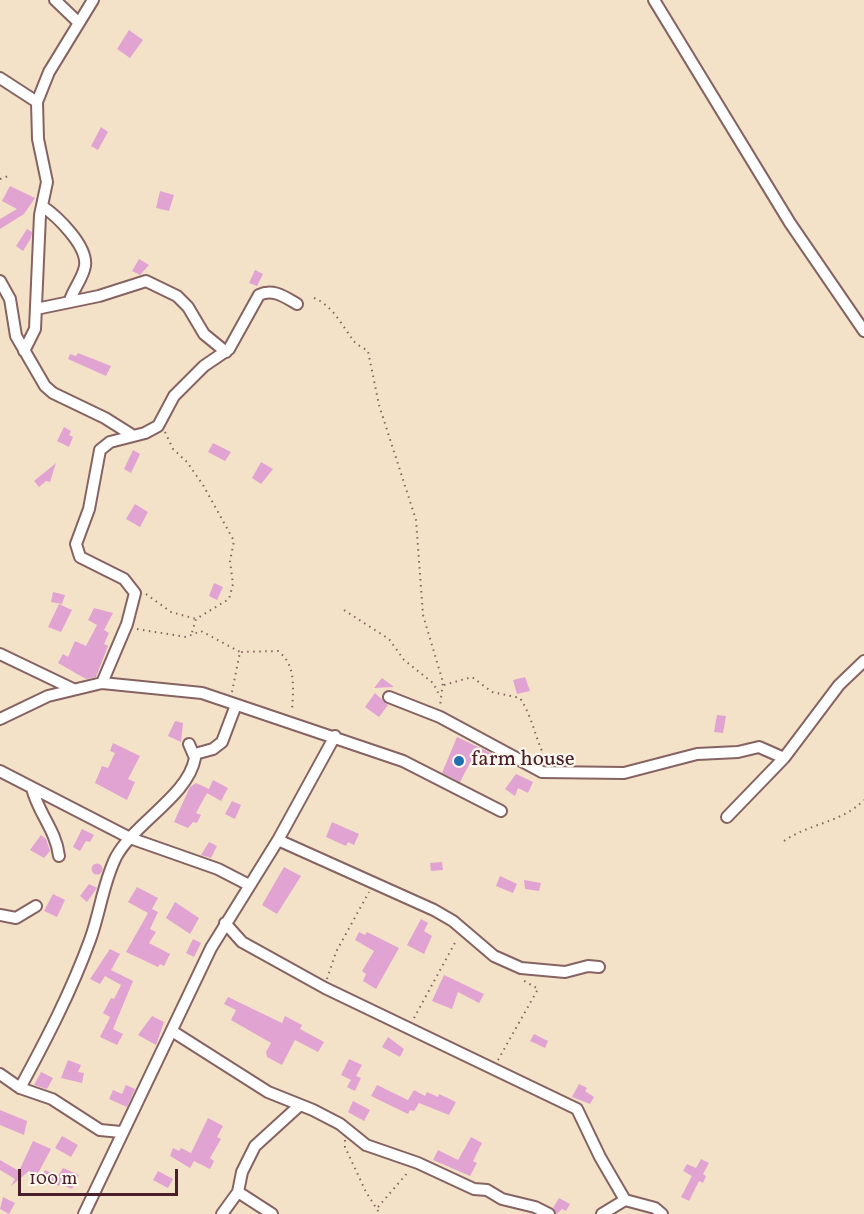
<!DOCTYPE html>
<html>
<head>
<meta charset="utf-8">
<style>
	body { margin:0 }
	#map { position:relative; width:864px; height:1214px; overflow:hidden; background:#f4e2c8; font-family:Vollkorn,serif }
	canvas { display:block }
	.scale { position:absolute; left:18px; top:1169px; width:160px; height:27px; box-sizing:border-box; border:3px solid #4a1f2b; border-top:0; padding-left:8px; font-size:18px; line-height:21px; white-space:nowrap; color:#4a1f2b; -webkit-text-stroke:4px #fbf7ec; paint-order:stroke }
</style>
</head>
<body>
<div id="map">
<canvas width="864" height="1214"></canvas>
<div class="scale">100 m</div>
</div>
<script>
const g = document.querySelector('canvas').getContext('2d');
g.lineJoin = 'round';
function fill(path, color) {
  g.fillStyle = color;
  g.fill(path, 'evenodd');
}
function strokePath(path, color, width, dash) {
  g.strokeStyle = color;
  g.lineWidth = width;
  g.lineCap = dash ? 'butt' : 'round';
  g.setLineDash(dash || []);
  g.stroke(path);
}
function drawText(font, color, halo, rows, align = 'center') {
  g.font = font + ' Vollkorn,serif';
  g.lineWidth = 4.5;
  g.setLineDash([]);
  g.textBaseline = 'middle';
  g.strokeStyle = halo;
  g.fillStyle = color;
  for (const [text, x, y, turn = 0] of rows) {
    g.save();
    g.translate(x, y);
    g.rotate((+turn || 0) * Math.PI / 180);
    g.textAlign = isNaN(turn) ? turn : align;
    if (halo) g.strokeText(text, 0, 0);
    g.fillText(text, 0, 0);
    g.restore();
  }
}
const building = new Path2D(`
	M129,30L143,40L130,58L117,49Z
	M101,127L108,132L98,150L91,146Z
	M10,186L35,198L24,214L0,229V219L17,209L2,201Z
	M160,191L174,195L169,211L156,208Z
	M27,229L32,232L31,238L23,251L16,246Z
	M139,259L149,265L140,275L132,271Z
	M255,270L263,274L257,286L249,283Z
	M78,353L111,366L106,376L68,359L70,354L76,356Z
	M64,427L71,431L69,435L73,437L69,447L57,441Z
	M213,443L231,452L225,461L208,452Z
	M133,450L140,454L131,473L124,469Z
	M261,462L273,469L261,484L252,478Z
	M56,463L50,482L46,481L39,487L34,481Z
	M135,504L148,512L140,527L126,519Z
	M214,583L223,587L217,600L209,596Z
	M53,592L65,595L62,604L51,602Z
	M59,604L72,610L61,632L48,627Z
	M94,608L113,613L104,630L109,633L104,644L108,646L96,677L86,679L58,663L63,654L68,657L75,641L86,646L97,625L88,620Z
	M525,677L530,691L517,694L513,680Z
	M382,678L394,687L374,688Z
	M375,693L388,705L379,717L365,707Z
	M717,715L726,716L723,733L714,732Z
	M175,721L183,723L181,742L168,736Z
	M457,737L495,755L490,764L473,757L460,782L442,773Z
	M113,743L140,756L128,779L135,782L127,800L95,783L102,766L108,768L115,753L110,751Z
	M516,774L533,782L528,793L518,788L515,796L505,789Z
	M213,780L228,788L221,801L207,793L196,813L201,815L197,823L193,822L188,828L174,822L190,787L196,783L209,789Z
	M232,801L241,805L235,819L225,814Z
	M332,822L359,834L354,845L348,842L346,846L326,837Z
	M82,829L94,835L90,842L86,841L80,851L73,847Z
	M41,835L46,839L50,851L44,858L30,850Z
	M209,842L217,846L211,858L201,855Z
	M442,862L443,870L431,871L430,863Z
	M91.5 869a5.5 5.5 0 1 1 11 0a5.5 5.5 0 1 1-11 0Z
	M284,867L301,876L277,914L262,905Z
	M500,876L517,884L513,893L496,886Z
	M524,880L541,883L539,891L525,889Z
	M89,884L97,888L87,902L80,896Z
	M137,887L158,898L152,909L158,912L150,929L156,932L149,943L170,954L164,966L160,964L158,967L126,952L148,913L128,902Z
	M53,894L65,900L57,917L44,911Z
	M175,902L199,918L190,934L166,918Z
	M421,919L428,923L424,931L432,936L424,954L407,945Z
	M359,932L365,935L367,932L399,948L376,989L363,981L366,974L362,971L374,951L355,940Z
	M193,939L201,943L194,957L186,953Z
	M110,949L120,954L111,970L133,981L113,1029L123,1034L117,1045L100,1037L110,1017L103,1013L111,998L114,999L121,985L105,976L100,984L90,979Z
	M444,975L484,994L479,1003L458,992L452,1009L432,1001Z
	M228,997L282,1023L285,1016L302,1025L300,1029L324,1042L318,1052L295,1040L282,1065L267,1057L266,1052L271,1043L231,1020L236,1010L224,1004Z
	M152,1016L164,1022L156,1045L138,1035Z
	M534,1034L548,1041L545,1048L530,1041Z
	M388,1037L404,1049L400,1057L382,1047Z
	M349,1059L362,1065L356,1076L361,1078L355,1091L347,1087L351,1080L341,1075Z
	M68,1060L81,1065L78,1072L84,1073L82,1083L61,1078Z
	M41,1072L53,1078L47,1089L34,1085Z
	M579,1084L587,1088L585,1091L594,1097L590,1104L572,1097Z
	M126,1085L135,1089L127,1107L109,1099L113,1090L122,1094Z
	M377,1085L408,1100L414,1090L425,1096L427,1092L438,1097L439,1094L456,1102L449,1115L419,1103L414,1111L410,1110L408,1114L371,1096Z
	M353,1101L370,1110L364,1121L348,1112Z
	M0,1110L27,1121L24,1135L0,1125Z
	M208,1118L223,1126L217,1137L221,1139L210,1158L214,1161L210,1169L194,1161L190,1168L170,1156L173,1148L179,1151L181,1148L191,1153Z
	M62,1136L78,1145L71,1157L55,1148Z
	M471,1137L482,1143L473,1161L477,1163L470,1176L433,1160L438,1150L458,1160Z
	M33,1141L51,1149L37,1175L29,1171L11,1186L15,1179L0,1170V1160L19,1171Z
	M701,1159L709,1163L703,1174L706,1176L703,1183L699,1181L689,1201L681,1197L692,1176L683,1171L687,1164L696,1168Z
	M63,1168L79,1175L72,1189L60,1184L59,1186L41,1178L45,1170L58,1176Z
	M158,1171L173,1179L168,1188L153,1180Z
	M3,1197L15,1203L9,1214L0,1209Z
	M559,1198L570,1204L566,1211L562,1209L557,1214L553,1208Z`);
const path = new Path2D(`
	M0,179L11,175
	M314,298C332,305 342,325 353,340C356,345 363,347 368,351L379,405L416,520L423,615L443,682L440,706
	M165,432L173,449L187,462L203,485L234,541L230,561L233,584L229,599L196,619L191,636
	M146,594L171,612L196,619
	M344,610L389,639L404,660L433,683L440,696
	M137,629L186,637L201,631L240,652
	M444,685L472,677L492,692L520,698C534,720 535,740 547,761
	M232,692L240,652L278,651C297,665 293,691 292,711
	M784,841C810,823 841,823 864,800
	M327,979L336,952L369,892
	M414,1018L457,939
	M498,1060L538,989L521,979
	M345,1140V1147L366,1192L380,1214
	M378,1207L409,1171`);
const minor = new Path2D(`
	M55,0L78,22
	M654,0L790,223L864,331
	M0,78L37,102
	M42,206C57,216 88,246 85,266C83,278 74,288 70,300
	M0,281L10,299L16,336L45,386L53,393L105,418L132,435
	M36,309L99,296L146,281L177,296L188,307L204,334L226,352
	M24,351L35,329L40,215L47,182L38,139L37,102L49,72L93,0
	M0,654L73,689
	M102,683L127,624L135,593L124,579L80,557L76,544L89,509L100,450L110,442L145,433L158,426L174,396L204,366L229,349L259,295C273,288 285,297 297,304
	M389,697L440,717L542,772L624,773L697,754L738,752L759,747L784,758
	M0,719L48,696L102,683L202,693L403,761L501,811
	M195,754L213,749L222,742L236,705
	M0,771L130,838L218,869L249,885
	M32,788C38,813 56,830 59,856
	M727,817L784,758L839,685L864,661
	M278,840L434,910L453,921L494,956L521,968L565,972L588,966L599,967
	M0,915L16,918L36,906
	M225,923L242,942L325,988L577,1109L600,1157L625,1200
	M172,1031L268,1092L313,1110L340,1124L366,1145L418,1163L474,1189L487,1190L502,1199L535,1207L549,1214
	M0,1074L20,1088L52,1099L100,1130L121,1132
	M20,1088C46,1040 71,992 90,940C100,913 103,883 116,857C135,822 188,796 195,758L189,744
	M238,1192L272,1214
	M84,1214L211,948L278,840L335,736
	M222,1214L238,1192L242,1172L255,1146L300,1105
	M602,1214L625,1200L655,1208L662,1214`);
const markers = [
	[459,761,6,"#1f6fb2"]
];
const poiNames = [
	["farm house",471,761]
];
fill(building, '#e0a3d2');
strokePath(minor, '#866362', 14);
strokePath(path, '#866362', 2, [1.5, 4.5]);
strokePath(minor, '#fff', 10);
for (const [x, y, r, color] of markers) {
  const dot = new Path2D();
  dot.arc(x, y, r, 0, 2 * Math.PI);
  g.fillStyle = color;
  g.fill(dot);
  strokePath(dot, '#fbf7ec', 2);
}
drawText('21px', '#4a1f2b', '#fbf7ec', poiNames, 'left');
</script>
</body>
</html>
